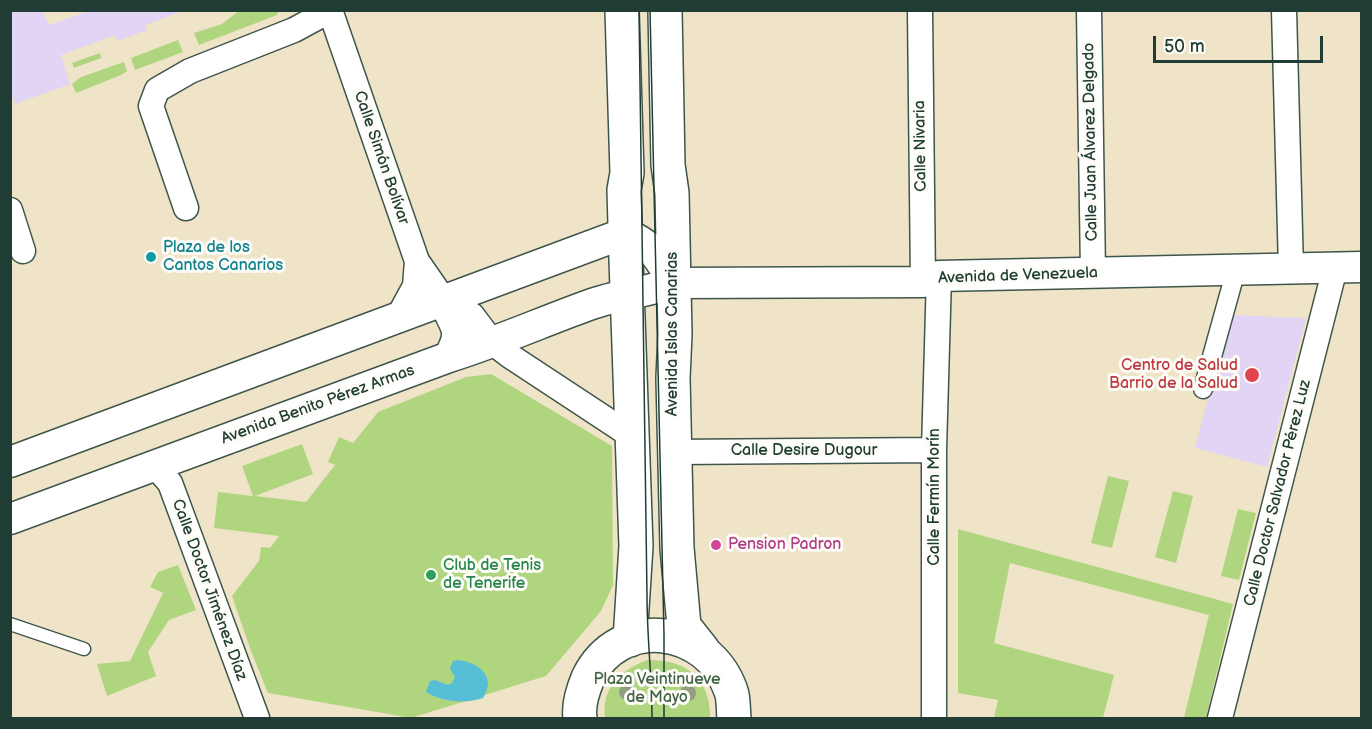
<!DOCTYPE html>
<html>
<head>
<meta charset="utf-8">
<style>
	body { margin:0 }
	#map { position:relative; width:1372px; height:729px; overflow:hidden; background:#f0e4c8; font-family:"Balsamiq Sans",sans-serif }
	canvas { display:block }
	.frame { position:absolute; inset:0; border:12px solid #1f3d34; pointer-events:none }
	.scale { position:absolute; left:1153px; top:36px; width:170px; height:27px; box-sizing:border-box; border:3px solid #1f3d34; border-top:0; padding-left:8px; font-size:18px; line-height:21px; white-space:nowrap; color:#1f3d34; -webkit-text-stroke:4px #fdfcf7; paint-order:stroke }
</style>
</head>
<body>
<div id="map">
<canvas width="1372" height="729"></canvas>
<div class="frame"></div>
<div class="scale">50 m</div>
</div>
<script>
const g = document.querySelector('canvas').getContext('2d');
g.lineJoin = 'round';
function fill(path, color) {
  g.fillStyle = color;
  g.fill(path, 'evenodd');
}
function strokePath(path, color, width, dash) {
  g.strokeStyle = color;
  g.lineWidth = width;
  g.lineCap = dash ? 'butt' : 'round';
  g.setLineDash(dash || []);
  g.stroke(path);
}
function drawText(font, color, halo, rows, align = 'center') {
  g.font = font + ' "Balsamiq Sans",sans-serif';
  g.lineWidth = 6;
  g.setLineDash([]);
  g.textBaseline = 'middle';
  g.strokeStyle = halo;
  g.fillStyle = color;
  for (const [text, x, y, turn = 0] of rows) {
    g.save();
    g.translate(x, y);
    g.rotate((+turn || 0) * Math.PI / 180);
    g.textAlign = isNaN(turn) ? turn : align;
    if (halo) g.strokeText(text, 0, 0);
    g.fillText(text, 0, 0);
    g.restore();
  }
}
const built = new Path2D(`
	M10,11H43L49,25L89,11H183L145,25L147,30L118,41L115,35L61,55L70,84L15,104L10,90Z
	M1230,315L1306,318L1267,467L1195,448Z`);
const green = new Path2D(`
	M240,10L279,11L277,15L199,45L194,33L222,24Z
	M178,40L183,52L135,70L131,58Z
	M100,53L101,58L74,68L72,63Z
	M124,62L127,71L121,75L76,93L72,84L81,77Z
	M491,374L612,446L613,585L601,611L546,676L411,718L268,693L251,651L232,596L259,561L261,547L270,548L279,536L214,528L218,492L253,496L242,466L302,444L313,474L255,496L306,502L335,465L328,462L339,437L353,443L378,412L466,377Z
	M1108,476L1129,481L1112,548L1091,543Z
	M1173,491L1193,496L1176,563L1155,557Z
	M1238,509L1256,513L1239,580L1221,576Z
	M958,529L1233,604L1206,718H1214H1184L1209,615L1010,563L994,643L1114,675L1103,718H994L998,700L958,693Z
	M178,565L196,610L169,620L148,652L156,676L107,696L97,664L130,661L163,593L150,587L158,572Z
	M647,660C685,659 711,678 710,718H605C601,688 621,670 647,660Z`);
const water = new Path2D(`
	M457,660C470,661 487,668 488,683C488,688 485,694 483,698C465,704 442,702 426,692L430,681L435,680L448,685L452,683L455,677L450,669L453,661Z`);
const service = new Path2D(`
	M10,624L84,649`);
const pedestrian = new Path2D(`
	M1203,389L1236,270`);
const minor = new Path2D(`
	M330,10L417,261L444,300L472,315L493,343L510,356L633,437
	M920,10L923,282
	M1089,10L1093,273
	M1284,10L1291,269
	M186,208L151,106L157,90L190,71L294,30L331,10
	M10,210L23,251
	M397,319L415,286L417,261
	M674,452L934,450
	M154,465L170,483L257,718
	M934,718V450L939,276
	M1220,718L1335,268`);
const tertiary = new Path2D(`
	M444,300C454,328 465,328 449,357
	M10,462L625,233C655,247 657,256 674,283
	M10,519L449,357C497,342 542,322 589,305C617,295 646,292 674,283L923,282L939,276L1362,267`);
const secondary = new Path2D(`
	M622,10L627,173L624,190L626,260L636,546L630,640
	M665,10L668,165L672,193L675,334L673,378L677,548L684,626L703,650
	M580,718C578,705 583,690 588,678C619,614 708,625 731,691C734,699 733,710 734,718`);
const tram = new Path2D(`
	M639,10C643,206 645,401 647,596C647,637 652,678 652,718
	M650,10L664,635V718`);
const trees = [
	[627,692],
	[688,693]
];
const markers = [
	[151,257,6,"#0f9aa8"],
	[1252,375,8,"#e0444e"],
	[716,545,6,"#d1479c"],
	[431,575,6,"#2e9e5b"]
];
const streetNames = [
	["Calle Juan Álvarez Delgado",1091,142,-91],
	["Calle Nivaria",921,146,-91],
	["Calle Simón Bolívar",381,158,71],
	["Avenida de Venezuela",1018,276,-2],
	["Avenida Islas Canarias",673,334,-90],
	["Avenida Benito Pérez Armas",318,405,-20],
	["Calle Desire Dugour",804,451],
	["Calle Doctor Salvador Pérez Luz",1278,493,-76],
	["Calle Fermín Morín",935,497,-90],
	["Calle Doctor Jiménez Díaz",209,590,70]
];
const cultureNames = [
	["Plaza de los",163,248],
	["Cantos Canarios",163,266]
];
const healthNames = [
	["Centro de Salud",1238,366],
	["Barrio de la Salud",1238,384]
];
const hotelNames = [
	["Pension Padron",728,545]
];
const leisureNames = [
	["Club de Tenis",443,566],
	["de Tenerife",443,584]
];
const parkNames = [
	["Plaza Veintinueve",657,680],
	["de Mayo",657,698]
];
fill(built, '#e1d4f4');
fill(green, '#afd57f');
fill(water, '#57bfd5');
strokePath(service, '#3e564a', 15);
strokePath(pedestrian, '#3e564a', 21);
strokePath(minor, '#3e564a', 27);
strokePath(tertiary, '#3e564a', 33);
strokePath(secondary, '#3e564a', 36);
strokePath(service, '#fff', 12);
strokePath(pedestrian, '#fff', 18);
strokePath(minor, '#fff', 24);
strokePath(tertiary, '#fff', 30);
strokePath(secondary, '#fff', 33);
strokePath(tram, '#1f3d34', 1.5);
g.fillStyle = '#919d81';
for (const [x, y] of trees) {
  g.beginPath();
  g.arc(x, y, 8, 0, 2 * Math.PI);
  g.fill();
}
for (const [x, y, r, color] of markers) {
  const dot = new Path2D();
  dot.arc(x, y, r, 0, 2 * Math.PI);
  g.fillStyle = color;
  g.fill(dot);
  strokePath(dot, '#fdfcf7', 2);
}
drawText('16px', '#1f3d34', '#fdfcf7', streetNames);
drawText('16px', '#0d838f', '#fdfcf7', cultureNames, 'left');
drawText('16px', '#be3a42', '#fdfcf7', healthNames, 'right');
drawText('16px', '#b23c85', '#fdfcf7', hotelNames, 'left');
drawText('16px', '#27864d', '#fdfcf7', leisureNames, 'left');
drawText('16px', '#436347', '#fdfcf7', parkNames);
</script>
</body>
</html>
